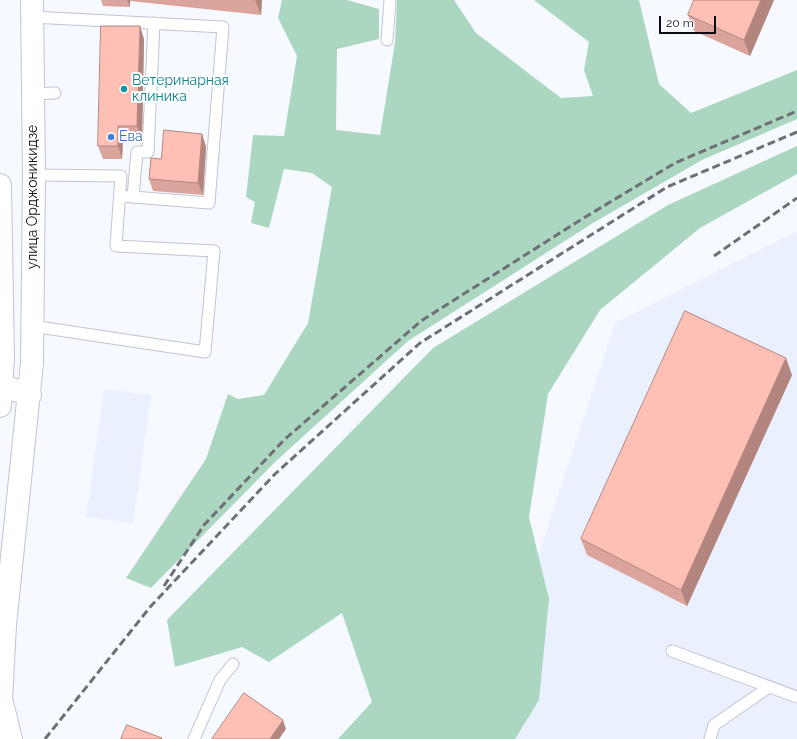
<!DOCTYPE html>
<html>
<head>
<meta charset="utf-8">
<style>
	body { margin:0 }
	#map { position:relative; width:797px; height:739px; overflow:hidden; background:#f6f9ff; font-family:Raleway,sans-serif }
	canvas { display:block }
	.scale { position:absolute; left:659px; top:16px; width:57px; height:18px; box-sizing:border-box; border:2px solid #0b0c10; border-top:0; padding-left:5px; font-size:12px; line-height:14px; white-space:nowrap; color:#0b0c10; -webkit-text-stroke:3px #fff; paint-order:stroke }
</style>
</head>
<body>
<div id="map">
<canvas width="797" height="739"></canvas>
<div class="scale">20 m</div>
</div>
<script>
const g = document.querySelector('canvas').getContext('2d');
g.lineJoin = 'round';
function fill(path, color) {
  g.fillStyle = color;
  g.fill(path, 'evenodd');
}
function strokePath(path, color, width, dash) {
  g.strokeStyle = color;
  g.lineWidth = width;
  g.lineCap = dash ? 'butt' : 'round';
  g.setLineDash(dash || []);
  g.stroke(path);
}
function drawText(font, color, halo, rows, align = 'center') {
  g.font = font + ' Raleway,sans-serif';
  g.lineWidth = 4;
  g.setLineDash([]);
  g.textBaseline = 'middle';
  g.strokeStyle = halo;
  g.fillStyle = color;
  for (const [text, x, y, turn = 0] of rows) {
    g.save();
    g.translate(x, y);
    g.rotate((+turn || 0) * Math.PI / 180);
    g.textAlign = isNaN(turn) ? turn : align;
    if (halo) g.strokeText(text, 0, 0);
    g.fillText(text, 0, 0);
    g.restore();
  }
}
const built = new Path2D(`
	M797,231V739H478L615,323Z
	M104,389L151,395L133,523L86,517Z`);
const green = new Path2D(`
	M282,0H347L379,9V39L337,49L336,130L380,135L395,43L397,0H454L476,33L561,98L593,96L584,70L589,42L534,0H639L659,84L691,113L797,70V119L702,160L593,223L408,341L275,462L151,588L126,578L206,459L228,394L238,399L264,395L308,323L332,187L312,173L284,169L269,228L251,223L255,202L246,197L253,135L284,136L297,56L278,18Z
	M797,146V174L700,228L600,310L548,394L529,517L549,599L539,700L515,739H338L372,702L342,613L269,662L242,647L175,667L167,620L433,348L668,205Z`);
const service = new Path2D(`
	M32,17L223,27L209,203L120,196
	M387,40L390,0
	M33,94L55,93
	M133,197L137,152H148L154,23
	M32,326L205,352L214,251L116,246L121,176L34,175
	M672,651L797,697
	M194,739L220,680L233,664
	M710,739L714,725L769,687`);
const tertiary = new Path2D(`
	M0,385L30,395`);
const secondary = new Path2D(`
	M0,185L3,359L0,406
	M5,625L1,699L11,739
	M0,635L5,625L32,363L34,175L32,0`);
const rail = new Path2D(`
	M714,256L797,198
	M164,586L204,525L284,440L421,321L582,219L675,163L797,111
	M45,739L151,606L275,474L420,343L667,187L797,132`);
const wall = new Path2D(`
	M101,0H262L261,15L130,1V7L103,6Z
	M774,0L750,56L694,31L688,15Z
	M144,39L142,139H123L122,159H103L98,146Z
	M202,134L206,147L203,195L153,191L149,179L161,159Z
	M792,375L687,606L587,555L581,539Z`);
const shadedWall = new Path2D(`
	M127,0H130V7Z
	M255,0H262L261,15Z
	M761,0H774L750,56L744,40Z
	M140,26L144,39L142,139L137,126Z
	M118,126L123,139L122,159L118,146Z
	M202,134L206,147L203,195L198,183Z
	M786,358L792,375L687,606L681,590Z
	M283,720L286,729L279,739H270Z`);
const building = new Path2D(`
	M694,0H761L744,40L688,15Z
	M101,26H140L137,126H118V146H98Z
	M164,130L202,134L198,183L149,179L151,158L161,159Z
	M685,311L786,358L681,590L581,539Z
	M244,693L283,720L270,739H212Z
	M127,725L162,738L161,739H121Z`);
const markers = [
	[124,89,4,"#0f9aa8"],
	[111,137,4,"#3f7fe0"]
];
const cultureNames = [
	["Ветеринарная",132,81],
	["клиника",132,97]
];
const shopNames = [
	["Ева",119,137]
];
const streetNames = [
	["улица Орджоникидзе",33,197,-90]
];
fill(built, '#ebf0fe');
fill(green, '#abd6bf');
strokePath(service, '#c1c4cf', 13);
strokePath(tertiary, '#c1c4cf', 24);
strokePath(secondary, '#c1c4cf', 24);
strokePath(service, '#fff', 11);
strokePath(tertiary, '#fff', 22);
strokePath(secondary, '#fff', 22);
strokePath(rail, '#6e7075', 3, [8, 4]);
fill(wall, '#daa49c');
fill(shadedWall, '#b2867f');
fill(building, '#febfb5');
strokePath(building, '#b2867f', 1);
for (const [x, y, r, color] of markers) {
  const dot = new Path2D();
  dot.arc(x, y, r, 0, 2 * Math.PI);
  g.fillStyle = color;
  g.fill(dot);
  strokePath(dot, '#fff', 1.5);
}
drawText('14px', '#0d838f', '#fff', cultureNames, 'left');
drawText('14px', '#366cbe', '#fff', shopNames, 'left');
drawText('14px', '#0b0c10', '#fff', streetNames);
</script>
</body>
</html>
